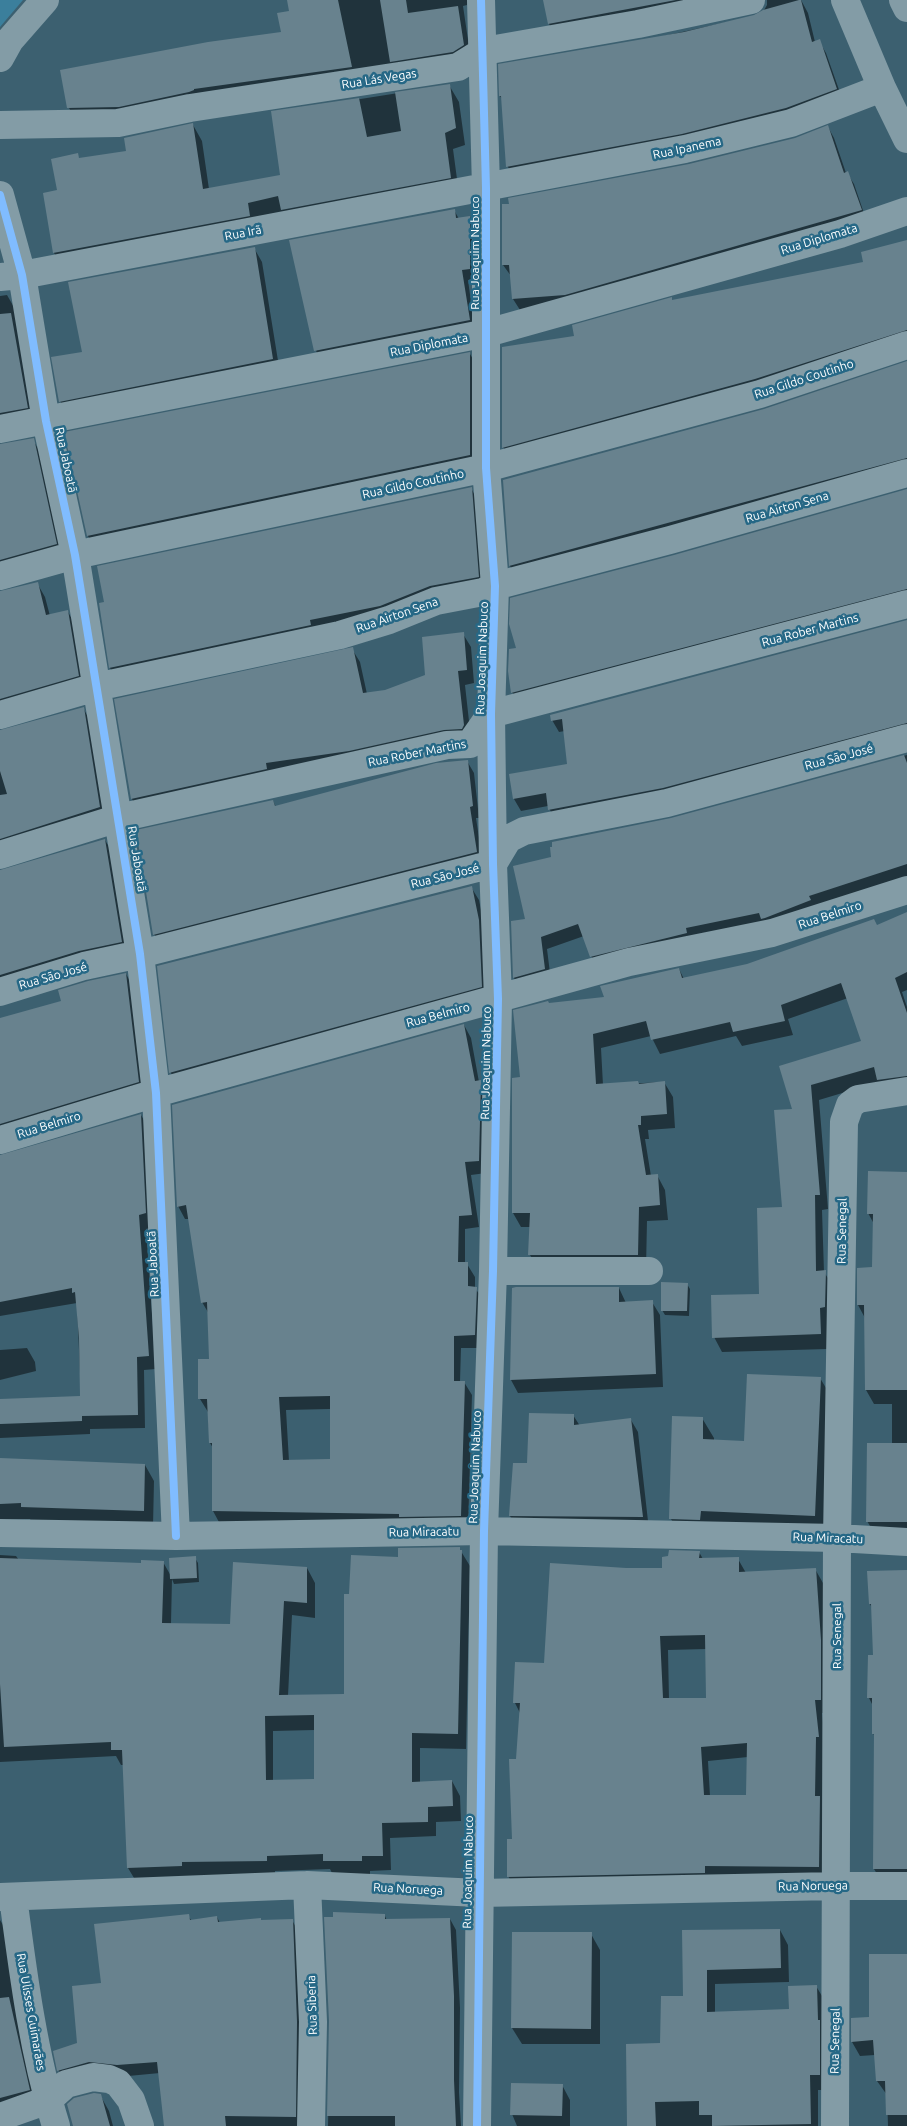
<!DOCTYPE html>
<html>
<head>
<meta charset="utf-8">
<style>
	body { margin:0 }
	canvas { display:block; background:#3c6070 }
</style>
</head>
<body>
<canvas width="907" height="2126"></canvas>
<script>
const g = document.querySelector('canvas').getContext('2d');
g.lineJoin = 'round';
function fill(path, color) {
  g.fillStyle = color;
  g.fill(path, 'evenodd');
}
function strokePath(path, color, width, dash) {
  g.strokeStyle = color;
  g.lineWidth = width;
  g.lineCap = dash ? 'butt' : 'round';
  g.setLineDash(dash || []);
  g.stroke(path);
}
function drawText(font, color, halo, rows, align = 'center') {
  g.font = font + ' Ubuntu,sans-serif';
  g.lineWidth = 5;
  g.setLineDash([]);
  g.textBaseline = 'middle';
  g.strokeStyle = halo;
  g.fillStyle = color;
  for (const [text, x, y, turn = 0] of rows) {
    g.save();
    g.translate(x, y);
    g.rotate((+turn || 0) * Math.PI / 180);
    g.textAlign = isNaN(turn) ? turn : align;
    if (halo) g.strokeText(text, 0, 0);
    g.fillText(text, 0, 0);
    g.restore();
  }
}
const green = new Path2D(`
	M0,0H23L0,27Z`);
const shadow = new Path2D(`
	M288,0H467V5L463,6L471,60L77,122L69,108L282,33L290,11Z
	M544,0H739L556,36L549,24Z
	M767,0H801L808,13L815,42L819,41L826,53L843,101L515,179L508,167L503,100L500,96L641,41L755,16L763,12L767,5Z
	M449,85L459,102L465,145L453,149L459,194L64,269L54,253L44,194L59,191L77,155L79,159L128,152L193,125L202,141L209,189L281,176L272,113Z
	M828,127L834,138L846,173H847L854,184L867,222L520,310L513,299L511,276L503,265L504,205L689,165L795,139Z
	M454,210L459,219L470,217L476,228V279L468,280L475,331L322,361L316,351Z
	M907,241V342L510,459L503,447L575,337L672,301L865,263Z
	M254,248L262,262L280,373L68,415L60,401L83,353Z
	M7,295L15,309L35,421L0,430V296Z
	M470,354L477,366V468L95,549L88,536L66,433Z
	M907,363V470L517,577L510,566L504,481L765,410Z
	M33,440L41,454L64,558L0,577V445Z
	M471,488L478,501L484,589L118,680L110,668L100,604Z
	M907,491V601L519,704L512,692L518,649L674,556Z
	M37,583L45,597L50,616L68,612L76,626L86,690L0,716V592Z
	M907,621V735L556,822L548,806L521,811L514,799L510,775L568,765L565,731L559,732L552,720Z
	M463,634L471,647L474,683L465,685L471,739L139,812L132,799L116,700L352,649L360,662L367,694L386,691L427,676Z
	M83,708L91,722L107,821L0,857V731Z
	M907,755V882L598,968L591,956L584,936L547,949L551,981L521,989L514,978L526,920L553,858L671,819Z
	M467,761L474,773L479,818H476L483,864L161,946L154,934L273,801L276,807Z
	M105,840L113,854L129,956L0,992V871Z
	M471,887L479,900L486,934L489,1000L178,1086L171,1073L158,967Z
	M907,913V990L902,992L907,1007V1091L879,1082L819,1100L828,1209L822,1210L824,1272L833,1286L828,1349L722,1352L714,1337L760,1295L783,1209L794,1110L781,1067L863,1042L848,998L788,1019L793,1035L742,1046L736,1036L660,1054L651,1036L601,1048L603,1085L664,1082L673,1097L675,1128L648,1130L649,1139H645L651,1176L657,1175L665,1190L668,1220L647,1221L646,1269H538L530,1255V1227H521L513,1213L522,1078L549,1005L606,998L679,969L684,979L748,965L877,926Z
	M126,974L134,988L146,1096L0,1141V1019L62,1002Z
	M464,1025L471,1038L479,1082L488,1095L486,1173L471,1175L479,1227L465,1229V1263L467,1264L475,1277V1288L484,1301L482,1348H461L460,1382H464L472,1395L468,1528L220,1524L213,1511V1448L210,1443L208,1412L200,1399L210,1360L209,1314L202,1302L190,1219H185L178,1206ZM331,1409V1461H289L286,1410Z
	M141,1115L149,1129L153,1227L146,1229L156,1369L144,1370L145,1428L90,1429V1434L0,1438V1401L81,1397L77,1303L0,1316V1156Z
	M907,1173V1536H876L867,1521L892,1444V1404H874L866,1390L865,1318L858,1305L873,1268L874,1224L868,1213Z
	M687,1284L690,1289L689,1316L665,1315L662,1310Z
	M619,1288L626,1303L652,1302L660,1315L663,1387L518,1393L511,1380L513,1289Z
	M27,1348L35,1362L36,1371L0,1380V1350Z
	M820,1378L832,1398L825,1535L682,1538L671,1519L702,1418L714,1438V1441L745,1442Z
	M573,1415L580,1426L631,1420L638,1432L649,1530L517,1528L510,1516L528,1464Z
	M0,1459L145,1465L154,1481L153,1527L32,1523L30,1519L0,1520Z
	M459,1548L470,1566L466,1749L420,1748V1783L452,1781L460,1796L461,1821L436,1822V1836L390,1838L391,1870L370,1871V1875H333L330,1869L275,1871V1875L137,1883L128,1868L124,1765H121L116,1756L0,1762V1555L16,1556L19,1560L142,1564L163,1562L171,1576L195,1558L198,1563L199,1582L174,1584L172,1579L171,1624L231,1625L307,1568L315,1583V1618L292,1615L288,1696H345L351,1595L399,1558ZM315,1730V1780L273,1781V1731Z
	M699,1552L703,1559H738L746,1573L815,1569L823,1583L828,1713H822L826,1750V1881L516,1890L508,1876L514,1840L520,1713L515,1703L626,1569H664ZM707,1649L708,1699H669L668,1650ZM748,1757V1797L710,1796L708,1761Z
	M907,1571V1882H882L874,1869L875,1737L873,1733V1706L869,1698L874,1657L872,1608L870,1604L869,1572Z
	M188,1916L192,1921L217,1917L220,1923L292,1920L298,1931L301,2126H165L160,2073L65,2082L59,2071L54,2052L78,2044L103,1984Z
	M385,1916L387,1921L450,1919L456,1930L460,2008L459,2092L461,2126H328L330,2022Z
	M0,1920L8,1933L37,2105L0,2114Z
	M780,1930L788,1945L789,1982L715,1984V2013L790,2010L816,1986L825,2001L827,2090H818V2126H629L662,2044L684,1997L683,1931Z
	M591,1934L600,1950V2044H522L512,2028Z
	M907,1955V2126H888L887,2095L877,2081L875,2055L860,2056L852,2042L871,2018Z
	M562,2085L570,2100V2126H517L512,2114Z
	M100,2095L109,2111L113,2126H74Z`);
const building = new Path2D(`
	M287,0H338L352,67L194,89V90L189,92L119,107L67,108L60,70L208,42L281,32L277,13L289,11Z
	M380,0H406L408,13L458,6L464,45L453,52L390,62Z
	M543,0H676L548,24Z
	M799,0H801L812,42L820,39L837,89L786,108L682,134L506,167L501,96H499L498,64L684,32L754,15L763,10Z
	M450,84L456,128L445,133L451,178L281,210L278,196L248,203L250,216L53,253L43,193L57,190L51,159L78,153L79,158L126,151L124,138L193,123L203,189L280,175L271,111L359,98L367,137L401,131L395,92Z
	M828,125L844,173L848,171L862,210L565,295L512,299L509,265H502V204H509L508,198L689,164L795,138Z
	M455,209L456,218L470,216V269L462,270L470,320L314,351L289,240Z
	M907,240V330L755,379L502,448V347L574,336L572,325L672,297V300L863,262L861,252Z
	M255,247L273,359L59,402L51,357L82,352L68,282Z
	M11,313L28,408L0,413V314Z
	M470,352V455L87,536L64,432Z
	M907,361V458L509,566L503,480L764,409Z
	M34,438L57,544L0,560V444Z
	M472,487L479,577L430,586L380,606L310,620L311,625L109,668L99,603L104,602L97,566Z
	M907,489V589L511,693L508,671L509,649L516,648L509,624L510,598L674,555Z
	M38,582L46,615L68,610L79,676L0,699V591Z
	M907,620V723L663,788L548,810L546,793L513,799L509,774L567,764L562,719L551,721L550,715Z
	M464,632L467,670L458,671L464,725L462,729L444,730L349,751L266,763L267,769L131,799L114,699L353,647L363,693L385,690L425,675L422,637Z
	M84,707L100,807L0,839V795L7,794L0,771V730Z
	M904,755L907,763V864L809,896L811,900L765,918L761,919L759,913L686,928L687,933L590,957L578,924L541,937L545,969L513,978L511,921L525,919L513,866L551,857L550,847H552V842L671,818Z
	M468,760L473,806L470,807L477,852L153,935L136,830L273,800L275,806L436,763Z
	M105,839L122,942L79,951L0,975V870Z
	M472,886L479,920L482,987L169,1073L157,966Z
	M907,912V972L895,978L907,1013V1076L877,1080L874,1067L811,1085L820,1195H815L816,1271L826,1270L825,1307L820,1308L821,1334L712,1338L711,1295L759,1294L757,1208L782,1207L774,1110L792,1109L779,1066L861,1041L841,983L781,1005L785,1021L733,1032L730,1022L651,1040L646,1021L593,1034L596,1084L638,1081L639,1084L665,1081L667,1114L641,1116V1125H638L646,1175L658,1174L660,1205L639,1207L638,1255H528L530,1213H512V1078L520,1077L513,1010L548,1001L549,1003L604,997L600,986L679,968L682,978L747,964L874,919L877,925Z
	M126,973L139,1082L0,1124V1018L61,1001L58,990L88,981Z
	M464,1024L475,1081L481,1080L479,1161L465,1162L472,1215L459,1216L458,1262H468V1286L477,1287L475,1335L454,1336V1381H465L461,1516L399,1517V1514L212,1511V1443H209L207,1399H198V1359H209L207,1302L201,1303L186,1205L177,1207L172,1105ZM330,1396V1459L283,1460L279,1397Z
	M141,1114L146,1213L139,1215L149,1356L137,1357L138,1415L82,1416V1421L0,1424V1399L80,1396L79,1338L75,1292L72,1293V1288L0,1302V1155Z
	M868,1171L907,1172V1390H865L864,1305H857V1268L872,1267L873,1214H867Z
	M661,1282L688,1283L687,1311H661Z
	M516,1287H619V1302L653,1300L656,1374L510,1380L512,1288Z
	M747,1374L821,1377L815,1516L701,1511L700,1520L669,1519L672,1416L703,1417V1439L744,1441Z
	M529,1413L574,1414V1425L631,1418L643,1517L509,1516L513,1463H527Z
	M867,1443H907V1522H866Z
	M0,1458L145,1464L144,1511L21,1507V1503L0,1504Z
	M460,1547V1550H462L458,1734L412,1733V1782L452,1780L453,1806L428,1807V1822L382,1823L383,1856H362V1861H323V1854L267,1856V1861L182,1862V1866L127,1868L122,1750H111V1742L4,1747L0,1684V1558L141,1563V1560L164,1561L162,1623L230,1624L233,1562L307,1567V1603L284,1601L279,1695L344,1694V1594H349L351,1555L398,1557V1548ZM314,1715V1779L266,1780L265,1716Z
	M669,1550L700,1551L699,1558L739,1557V1572L816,1568L821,1640V1700H815L819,1737H816L815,1796H820L819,1867L705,1866V1873L507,1877V1839H512L509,1759H516L520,1703H513L515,1662L544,1663L550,1563L626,1568H662V1557L668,1556ZM705,1635L706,1698H663L660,1636ZM747,1743L746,1795H704L701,1747Z
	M196,1556L197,1578L170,1579L169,1558Z
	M907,1570V1869H873L874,1734H872V1698H867L868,1655H873L871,1604H869L867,1571Z
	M333,1912L385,1914V1919L450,1918L454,1996V2080L456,2126H395V2116H327L329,2021L324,1917H333Z
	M189,1914L190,1920L217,1916L218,1922L261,1918V1920L293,1919L297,2022L296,2117L225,2116L226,2126H164L157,2062L117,2065L89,2062L57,2071L53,2051L77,2043L72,1986L101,1983L94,1924Z
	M780,1929L781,1968L707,1970V2012L789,2009L788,1986L817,1985L818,2020H820V2075H810L811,2124L712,2126V2115H699V2101L655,2102L656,2126H627L626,2044L660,2043L661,1996H683L682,1930Z
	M512,1932H592L591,2029L511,2028Z
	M869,1954H907V2115H886L885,2081H876L873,2040L851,2042V2018L869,2017Z
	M9,1997L30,2090L0,2098V1998Z
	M511,2083L563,2084L562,2116L510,2115Z
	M94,2093L101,2094L110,2126H73L67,2104L74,2098Z`);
const minor = new Path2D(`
	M845,0L882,88L907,139
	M903,0L907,8
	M0,58L10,40L45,0
	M0,125L118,123L190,108L458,67L484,51L638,24L751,0
	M0,195L22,275L46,421L75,555L140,954L156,1093L176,1536
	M0,277L22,275L685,149L791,123L882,88
	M0,429L487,333L840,234L907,211
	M0,576L75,555L486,468L760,394L907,345
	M0,715L96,687L340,635L389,620L436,601L483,592L495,586L670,540L907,473
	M0,855L119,818L447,745L470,744L491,714L907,604
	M0,992L84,966L140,954L493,864L508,839L524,831L667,803L907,738
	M0,1140L156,1093L629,962L772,933L907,890
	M493,1271H649
	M0,1533L176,1536L484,1531L837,1538L907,1542
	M307,1885L313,2022L311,2126
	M0,1897L307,1885L479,1893L837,1886H907
	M13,1897C23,1973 33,2052 56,2126
	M0,2117L48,2100L66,2084L93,2077L109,2079L118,2083L131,2100L140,2126
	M477,2126L484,1531L493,1271L498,999L493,864L491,714L495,586L486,468V188L481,0
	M835,2126L837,1538L844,1122L850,1105L858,1099L907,1091`);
const cycleway = new Path2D(`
	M0,195L22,275L46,421L75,555L140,954L156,1093L176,1536
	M477,2126L484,1531L493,1271L498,999L493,864L491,714L495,586L486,468V188L481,0`);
const streetNames = [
	["Rua Lás Vegas",379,79,-9],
	["Rua Ipanema",687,148,-12],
	["Rua Irã",243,233,-11],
	["Rua Diplomata",819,239,-17],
	["Rua Joaquim Nabuco",475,253,-90],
	["Rua Diplomata",429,345,-11],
	["Rua Gildo Coutinho",804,379,-18],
	["Rua Jaboatã",66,460,78],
	["Rua Gildo Coutinho",413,484,-12],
	["Rua Airton Sena",787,507,-16],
	["Rua Airton Sena",397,615,-19],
	["Rua Rober Martins",810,630,-15],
	["Rua Joaquim Nabuco",482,658,-88],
	["Rua Rober Martins",417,753,-11],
	["Rua São José",839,757,-15],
	["Rua Jaboatã",137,859,81],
	["Rua São José",445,876,-14],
	["Rua Belmiro",830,915,-18],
	["Rua São José",53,976,-16],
	["Rua Belmiro",438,1015,-15],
	["Rua Joaquim Nabuco",486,1063,-89],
	["Rua Belmiro",49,1125,-17],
	["Rua Senegal",842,1231,-89],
	["Rua Jaboatã",153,1264,-93],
	["Rua Joaquim Nabuco",475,1467,-88],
	["Rua Miracatu",424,1532,-1],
	["Rua Miracatu",828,1538,2],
	["Rua Senegal",837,1636,-90],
	["Rua Joaquim Nabuco",468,1872,-89],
	["Rua Noruega",813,1886,-1],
	["Rua Noruega",408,1889,3],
	["Rua Siberia",312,2005,-92],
	["Rua Ulisses Guimarães",31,2012,80],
	["Rua Senegal",835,2041,-89]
];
fill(green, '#3b7f9c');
fill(shadow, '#0007');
fill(building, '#68828e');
strokePath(minor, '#839ca6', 28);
strokePath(cycleway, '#80bcff', 8);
drawText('12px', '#fff', '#266886', streetNames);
</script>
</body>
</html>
